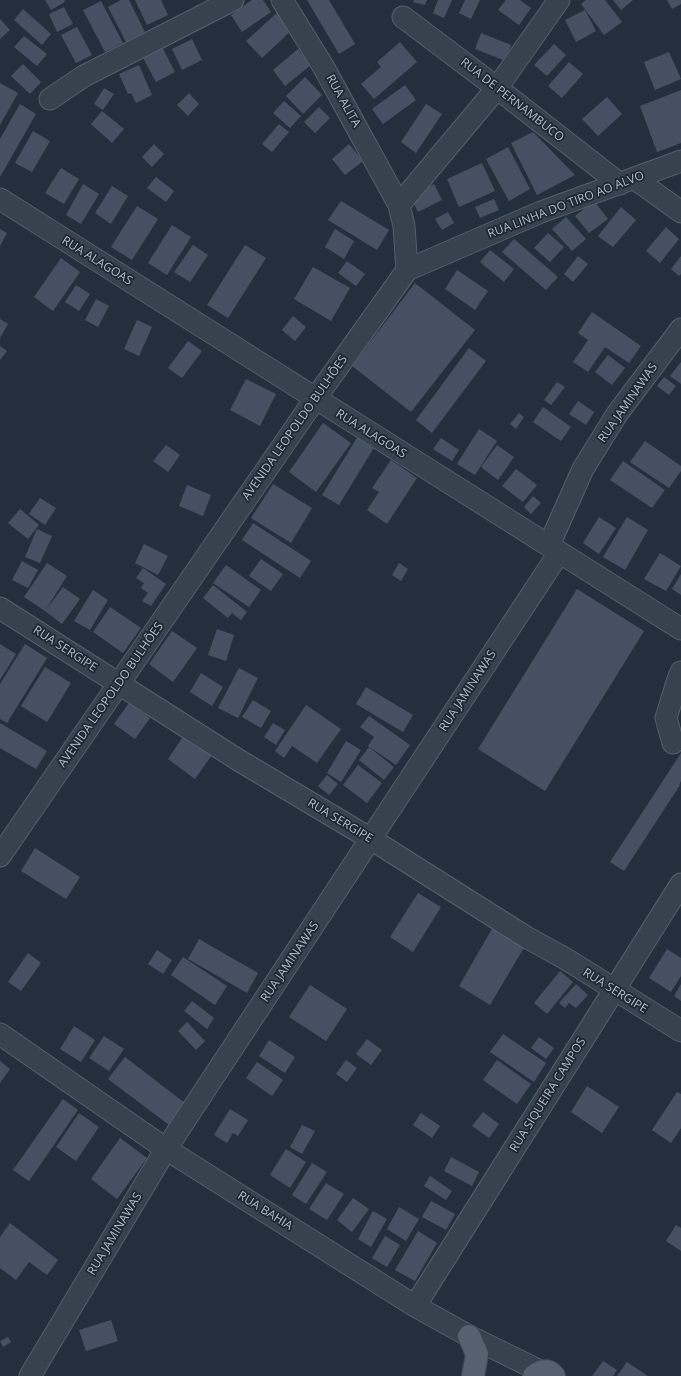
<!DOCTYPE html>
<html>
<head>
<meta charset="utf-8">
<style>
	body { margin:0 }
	canvas { display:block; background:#242f3e }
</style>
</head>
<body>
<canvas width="681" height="1376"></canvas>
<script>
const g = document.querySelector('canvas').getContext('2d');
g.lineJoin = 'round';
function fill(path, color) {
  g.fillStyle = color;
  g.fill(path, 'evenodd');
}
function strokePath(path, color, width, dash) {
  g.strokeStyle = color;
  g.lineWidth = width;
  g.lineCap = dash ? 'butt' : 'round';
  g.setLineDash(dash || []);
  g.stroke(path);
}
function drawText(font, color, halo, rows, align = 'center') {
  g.font = font + ' "Open Sans",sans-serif';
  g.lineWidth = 3.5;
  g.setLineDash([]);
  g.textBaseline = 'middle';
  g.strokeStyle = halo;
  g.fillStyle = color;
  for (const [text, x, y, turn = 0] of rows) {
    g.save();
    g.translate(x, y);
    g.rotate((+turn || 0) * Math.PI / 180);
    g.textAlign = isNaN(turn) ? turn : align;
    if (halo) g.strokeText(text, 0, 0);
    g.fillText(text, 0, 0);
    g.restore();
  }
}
const building = new Path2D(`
	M45,0H64L65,2L51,10Z
	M121,0H129L145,32L126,42L108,7Z
	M135,0H161L168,15L147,25Z
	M252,0H263L271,12L242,32L231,15Z
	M307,0H329L355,44L339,54Z
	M414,0H427L425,5L413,2Z
	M438,0H452L444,18L433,13Z
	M465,0H480L471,19L459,13Z
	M506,0H520L531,8L519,25L498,10Z
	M586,0H605L622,22L604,35L581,4Z
	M613,0H633L621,10Z
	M667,0H681V4L672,9Z
	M101,1L123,43L105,52L83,10Z
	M64,7L73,24L57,32L49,14Z
	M23,9L51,34L42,45L14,20Z
	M585,10L596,31L576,42L565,20Z
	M279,11L294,28L262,58L246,41Z
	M0,19L10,30L0,39Z
	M77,27L92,55L76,63L61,35Z
	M481,33L511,45L506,61L475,49Z
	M24,36L47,54L37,66L14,47Z
	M192,39L202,60L182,70L172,49Z
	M400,42L417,62L374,99L361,84L381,67L377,62Z
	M554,44L566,55L547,76L534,65Z
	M162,47L175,72L156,82L142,56Z
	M298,49L311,65L285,86L273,70Z
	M669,52L681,79L655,90L644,62Z
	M569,62L583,74L562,98L548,86Z
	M23,64L41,82L30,94L11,76Z
	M139,65L152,95L136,103L131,93L128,94L119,74Z
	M305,77L322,95L303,114L286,96Z
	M0,83L18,93L0,125Z
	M405,85L416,100L383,124L372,109Z
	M104,88L114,94L103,110L94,104Z
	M681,90V143L657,152L640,106Z
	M189,93L199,104L188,116L177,105Z
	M607,97L622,114L598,136L582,119Z
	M284,101L301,116L290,128L273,113Z
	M20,104L36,114L0,177V139Z
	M426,104L442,114L416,153L401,142Z
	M319,107L330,118L315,133L304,122Z
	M102,111L124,129L112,143L91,124Z
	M279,124L289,132L272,152L262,144Z
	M33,131L50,141L32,172L15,163Z
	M533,132L575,175L537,195L511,143Z
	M154,144L164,154L152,167L142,157Z
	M349,144L363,161L345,175L332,159Z
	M508,147L530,189L509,201L486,159Z
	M482,163L495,191L459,207L447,179Z
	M61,168L79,179L64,204L45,193Z
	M156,177L174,191L166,202L147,188Z
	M83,184L99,194L81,224L66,215Z
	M434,184L442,200L418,212L410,196Z
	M112,186L128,196L111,224L95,213Z
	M494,199L499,210L480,218L475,207Z
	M341,201L389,230L377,250L328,220Z
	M594,201L608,219L589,233L575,216Z
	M137,206L158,219L132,260L111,247Z
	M621,207L636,220L613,247L598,236Z
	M448,212L454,223L442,230L435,219Z
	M566,217L586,239L572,251L552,229Z
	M172,225L191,237L167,275L148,263Z
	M666,227L679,239L660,263L646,251Z
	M0,229L7,233L0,246Z
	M335,229L354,241L344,259L325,247Z
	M548,233L564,247L550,262L534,248Z
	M514,239L558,277L546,290L502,252Z
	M193,245L208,255L190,282L174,272Z
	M245,245L266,258L228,318L207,305Z
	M490,250L514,269L504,282L480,262Z
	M578,256L588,264L573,282L564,274Z
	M681,256V274L679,276L671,269Z
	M61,258L80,272L53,311L34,297Z
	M347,261L365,274L356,286L338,273Z
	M313,267L350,288L331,321L294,299Z
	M457,270L488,291L475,310L445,289Z
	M415,283L475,330L411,412L352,366Z
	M76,285L90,294L79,311L65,302Z
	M96,299L109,306L98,327L85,320Z
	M592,312L641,346L629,363L605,347L588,372L573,362L588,340L578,333Z
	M293,316L306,327L295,341L282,330Z
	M0,319L8,324L0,338Z
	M137,320L152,327L139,356L124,349Z
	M188,341L202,351L182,378L168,368Z
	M0,346L7,351L0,360Z
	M469,348L486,361L432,433L416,420Z
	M608,355L625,368L612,385L595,372Z
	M681,362V384L670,376Z
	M664,377L676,386L669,395L657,386Z
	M246,379L276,394L260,426L230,410Z
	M557,382L565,387L551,405L544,400Z
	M578,401L594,412L586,425L569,414Z
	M543,407L571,427L561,441L533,422Z
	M519,413L524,417L516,429L510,424Z
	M323,423L351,443L316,492L289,472Z
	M479,429L497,441L475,475L457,464Z
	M358,436L375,446L339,505L322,495Z
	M441,438L459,450L452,461L433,449Z
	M645,441L681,466V471L669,488L630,462Z
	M166,445L180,455L168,472L153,461Z
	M497,445L514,457L498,480L481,467Z
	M391,460L417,478L387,524L367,510L379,492L372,488Z
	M623,461L665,490L652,508L610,480Z
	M516,469L537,485L523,502L502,486Z
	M273,484L312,508L291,543L251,518Z
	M187,485L211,495L203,516L179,506Z
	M533,496L541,503L531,514L524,507Z
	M40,498L56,508L45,525L29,514Z
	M20,509L39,525L28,539L8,523Z
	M599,517L616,528L599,554L583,543Z
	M627,517L648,530L625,570L603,557Z
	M253,523L311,561L300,578L242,540Z
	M37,529L52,536L40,563L25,557Z
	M144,544L168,556L158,575L135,563Z
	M660,553L681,566L666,591L644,579Z
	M261,559L283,574L271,591L249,576Z
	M22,561L38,570L28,588L12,580Z
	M47,563L67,576L45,611L24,597Z
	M399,563L408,569L401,581L392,575Z
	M226,565L261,590L249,607L213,583Z
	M143,568L166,584L151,606L142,601L148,593L141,588L144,583L136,578Z
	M681,574V595L672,589Z
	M213,585L247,612L241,620L232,613L228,618L203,598Z
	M63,587L80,599L62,624L45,611Z
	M577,589L644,631L545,791L478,749Z
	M93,590L108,600L90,630L74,621Z
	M110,607L141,628L123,653L93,632Z
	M217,629L234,635L226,661L208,655Z
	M172,631L197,648L173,682L149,664Z
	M0,644L16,654L0,680Z
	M25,644L47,658L7,723L0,719V684Z
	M45,667L71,683L47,722L21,706Z
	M239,668L258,678L238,718L218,708Z
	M201,673L223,687L212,706L190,692Z
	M366,687L413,715L403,732L356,704Z
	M253,700L271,711L261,728L242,717Z
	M129,703L150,718L135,739L114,724Z
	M306,705L341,729L317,763L292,746L284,758L275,751Z
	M369,716L410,745L396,765L368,746L374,737L360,727Z
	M0,723L47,751L36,769L0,748Z
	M273,723L285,730L276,745L264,737Z
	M184,735L212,755L195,779L168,759Z
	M346,741L361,750L341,782L327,773Z
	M369,747L394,767L384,780L359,760Z
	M681,753V781L679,785H680L624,871L610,862Z
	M358,765L382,783L367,803L343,785Z
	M327,775L338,784L329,795L318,786Z
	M35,848L80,877L66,899L21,871Z
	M418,893L441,907L413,952L390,937Z
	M493,927L525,946L490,1005L459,986Z
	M199,939L258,973L247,993L188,959Z
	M667,949L681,958V976L671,992L649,978Z
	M157,950L172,960L163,974L148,964Z
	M28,953L41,963L21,991L8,982Z
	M183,957L227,986L215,1005L171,975Z
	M560,971L573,982L547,1014L534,1003Z
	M576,984L588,995L576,1008L569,1003L565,1008L559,1003Z
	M681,984V1001L674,996Z
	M310,985L347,1009L326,1041L289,1017Z
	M192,1001L214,1018L207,1029L184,1011Z
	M187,1022L205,1041L196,1050L178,1031Z
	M74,1026L95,1040L81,1062L60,1049Z
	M503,1034L546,1063L534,1082L490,1052Z
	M104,1036L124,1049L109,1071L89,1058Z
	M539,1037L554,1048L546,1059L531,1048Z
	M367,1039L382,1050L371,1065L356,1054Z
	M269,1040L295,1057L285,1073L259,1056Z
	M125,1057L185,1103L169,1125L108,1079Z
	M346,1060L357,1068L347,1082L336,1074Z
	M497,1060L531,1084L517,1104L483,1080Z
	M0,1061L10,1069L0,1083Z
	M257,1062L283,1080L272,1096L246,1078Z
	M587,1086L619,1107L602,1133L571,1112Z
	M677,1092L681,1094V1128L671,1143L652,1130Z
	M63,1099L78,1110L29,1181L13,1170Z
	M230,1109L248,1120L238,1136L233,1133L227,1143L214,1135Z
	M483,1112L499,1124L489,1138L472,1126Z
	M79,1113L99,1127L76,1161L56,1147Z
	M421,1113L440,1126L432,1138L413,1125Z
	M302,1125L315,1131L302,1154L290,1147Z
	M120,1138L147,1158L117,1199L91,1179Z
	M286,1149L306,1162L290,1188L270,1175Z
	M451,1157L479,1172L472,1186L444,1171Z
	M312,1163L327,1172L306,1204L292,1195Z
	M430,1176L452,1191L446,1200L424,1186Z
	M326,1183L344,1194L327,1220L309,1209Z
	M353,1198L369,1209L352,1232L337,1220Z
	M431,1201L455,1214L446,1230L422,1217Z
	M399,1207L419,1219L406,1241L387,1229Z
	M373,1211L387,1219L371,1247L358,1239Z
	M10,1223L58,1260L47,1275L29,1262L16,1280L0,1268V1237Z
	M676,1225L681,1228V1251L666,1241Z
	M418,1231L437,1243L415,1281L395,1270Z
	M385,1236L400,1245L387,1267L372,1258Z
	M111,1320L118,1341L86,1351L79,1330Z
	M8,1337L11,1342L3,1347L0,1341Z
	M603,1361L617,1370L613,1376H592Z
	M627,1362L648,1376H617Z`);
const minor = new Path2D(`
	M403,17L497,88L620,184
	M50,99L84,76L233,0
	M635,179L681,212
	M0,199L681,629
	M399,205L497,88L559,0
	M407,270L541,212L681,161
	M549,545L583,469L617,414L681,329
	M0,608L240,761L371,839L526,937L566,959L681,1031
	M673,743L666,718L677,682L681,672
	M0,856L315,399L407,270L404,226L399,205L323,66L282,0
	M0,1034L166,1149L415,1306L469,1336L540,1371
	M415,1306L681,884
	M30,1376L166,1149L559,553`);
const major = new Path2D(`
	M469,1336L477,1354L473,1376
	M534,1376C541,1370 548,1369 554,1376`);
const streetNames = [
	["RUA DE PERNAMBUCO",512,100,38],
	["RUA ALITA",343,101,61],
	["RUA LINHA DO TIRO AO ALVO",566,205,-21],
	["RUA ALAGOAS",97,261,32],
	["RUA JAMINAWAS",628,403,-55],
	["AVENIDA LEOPOLDO BULHÕES",295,428,-55],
	["RUA ALAGOAS",371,434,32],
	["RUA SERGIPE",65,649,33],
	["RUA JAMINAWAS",468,691,-57],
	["AVENIDA LEOPOLDO BULHÕES",111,695,-55],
	["RUA SERGIPE",340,821,31],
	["RUA JAMINAWAS",290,962,-56],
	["RUA SERGIPE",615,991,32],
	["RUA SIQUEIRA CAMPOS",548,1095,-58],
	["RUA BAHIA",265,1211,32],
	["RUA JAMINAWAS",115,1234,-59]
];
fill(building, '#455162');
strokePath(minor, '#565f6c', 23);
strokePath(major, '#414a57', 24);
strokePath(minor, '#38414e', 21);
strokePath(major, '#56606e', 22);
drawText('12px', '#b4bcc9', '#1d2633', streetNames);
</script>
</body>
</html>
